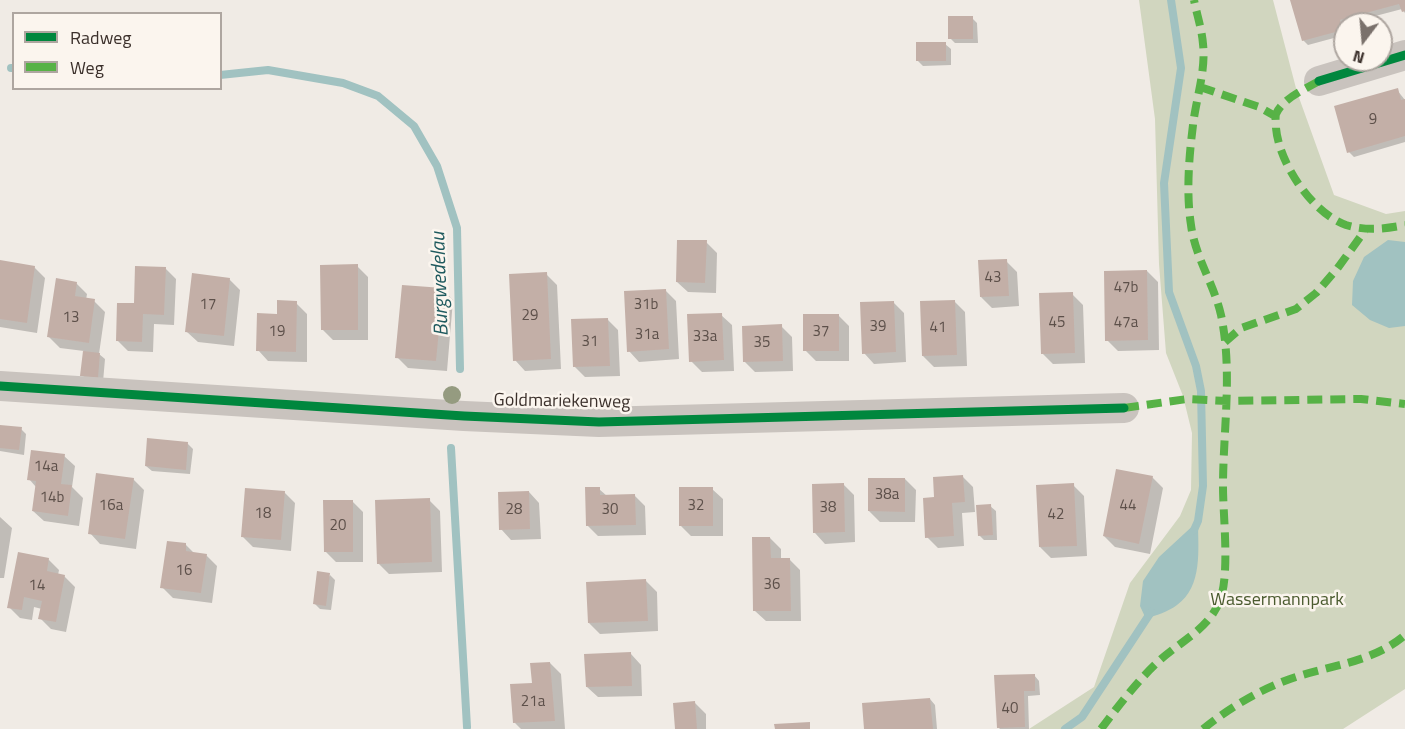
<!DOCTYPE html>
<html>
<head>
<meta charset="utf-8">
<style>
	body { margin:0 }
	#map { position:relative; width:1405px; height:729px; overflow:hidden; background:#f0ebe5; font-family:"Titillium Web",sans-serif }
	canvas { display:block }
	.legend { position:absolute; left:12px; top:12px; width:210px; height:78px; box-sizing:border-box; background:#fbf5ee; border:2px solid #aea6a0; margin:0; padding:8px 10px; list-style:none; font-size:18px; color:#3b302b }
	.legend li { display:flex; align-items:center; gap:12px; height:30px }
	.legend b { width:30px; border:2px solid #aea6a0 }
	.north { position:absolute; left:1333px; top:12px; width:60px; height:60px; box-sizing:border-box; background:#fbf5ee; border:2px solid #aea6a0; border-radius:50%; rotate:196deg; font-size:16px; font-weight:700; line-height:24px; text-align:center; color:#3b302b }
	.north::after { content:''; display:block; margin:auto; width:21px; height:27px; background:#7a716c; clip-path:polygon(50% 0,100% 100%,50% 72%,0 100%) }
</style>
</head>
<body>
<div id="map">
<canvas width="1405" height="729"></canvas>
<ul class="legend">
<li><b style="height:8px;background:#00873e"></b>Radweg</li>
<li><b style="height:8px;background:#57b246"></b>Weg</li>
</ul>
<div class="north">N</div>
</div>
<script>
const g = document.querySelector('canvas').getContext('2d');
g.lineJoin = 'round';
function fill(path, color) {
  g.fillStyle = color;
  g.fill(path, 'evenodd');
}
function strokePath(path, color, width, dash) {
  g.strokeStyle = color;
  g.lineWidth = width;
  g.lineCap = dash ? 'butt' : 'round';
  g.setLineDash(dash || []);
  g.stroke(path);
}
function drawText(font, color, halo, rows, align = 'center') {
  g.font = font + ' "Titillium Web",sans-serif';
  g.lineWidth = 5;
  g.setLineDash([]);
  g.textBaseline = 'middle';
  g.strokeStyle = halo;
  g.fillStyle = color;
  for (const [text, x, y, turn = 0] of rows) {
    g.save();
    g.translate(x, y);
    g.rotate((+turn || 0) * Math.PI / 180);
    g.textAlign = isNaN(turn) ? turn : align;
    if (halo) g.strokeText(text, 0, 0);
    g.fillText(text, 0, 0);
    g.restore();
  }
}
const green = new Path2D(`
	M1139,0H1273L1297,92L1334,195L1386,214L1405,211V689L1343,729H1029L1094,687L1130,583L1180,516L1191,490L1192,433L1183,396L1166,353L1159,264L1155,119Z`);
const water = new Path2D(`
	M1388,240L1405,242V326L1389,328L1370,320L1352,305L1353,281L1364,257Z
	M1198,521C1198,550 1203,586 1177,605C1168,612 1156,615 1146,619L1140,606L1143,581L1159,557Z`);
const shadow = new Path2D(`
	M1292,0H1405V13L1402,9L1345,24V35L1308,45L1303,40Z
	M972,18L977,23L978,43H955L950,38Z
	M945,44L951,49V65L923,66L917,60Z
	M1397,90L1405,100V142L1354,157L1349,152Z
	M706,242L717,253L716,293L688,292L677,282Z
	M1006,261L1017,272L1019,306L992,308L981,297Z
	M0,262L34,267L45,278L37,333L0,327Z
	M357,266L368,277V340H333L322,329Z
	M165,268L176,279L174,325L154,324L153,352L128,351L117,340L135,305Z
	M1147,271L1158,282L1159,350L1118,351L1107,340Z
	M546,274L557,285L561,369L525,371L515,360Z
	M229,279L240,290L234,346L198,342L187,332Z
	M76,283L87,294L86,300L94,301L105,312L99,354L105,359L103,382L87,380L82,375L84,351L60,348L49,337Z
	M442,289L453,300L447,371L408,368L397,357Z
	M665,290L676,301L679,359L639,362L629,351Z
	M1072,294L1083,305L1085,363L1053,364L1042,353Z
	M954,301L965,312L967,366L934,367L923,356Z
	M893,302L904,313L906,362L874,364L864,353Z
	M296,303L307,314V362L268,361L258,350L278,316Z
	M721,315L732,325L734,371L702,372L691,361Z
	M838,315L849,326V361H816L805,350Z
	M608,320L618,330L620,376L585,377L574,366Z
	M781,326L792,337L793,371L755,372L744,361Z
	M0,426L21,429L26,434L24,455L0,451Z
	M187,443L193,449L190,474L152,471L146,466Z
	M64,456L75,466L72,487L83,498L79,526L44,521L33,511L36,487L29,479Z
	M963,477L973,487L975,512L962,513L964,546L938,548L927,537L936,498Z
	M1152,477L1163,488L1150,554L1115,547L1104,536Z
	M133,479L144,490L136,549L100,544L90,533Z
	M905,479L916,490L915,522H880L869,511Z
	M843,484L854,495L855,542L825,544L815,533Z
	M1073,485L1084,496L1087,556L1051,558L1040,547Z
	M599,489L607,496L634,495L645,506L646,535L598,536L587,525Z
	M712,489L723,499V536H691L681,526Z
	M284,492L295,503L291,551L253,547L243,537Z
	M529,492L539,503L541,539L511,540L501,529Z
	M429,500L440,511L442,572L389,574L378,563Z
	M352,501L363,512V562H336L325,551Z
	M990,506L996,511L997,540H984L979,535Z
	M0,517L12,528L4,578H0Z
	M770,538L781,549V560H790L800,570L801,621H766L755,611Z
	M186,545L195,554L206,555L217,566L212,603L173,598L162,587Z
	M48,559L59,570L58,575L64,576L75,587L66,632L51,629L40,618L42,609L34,607L32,620L20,618L9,607Z
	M330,575L335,580L331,610L320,609L315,604Z
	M646,581L657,592L658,631L600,634L589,623Z
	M631,654L641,665L642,696L598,697L587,687Z
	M550,663L561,674L565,729H521L515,723L533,684Z
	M1034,675L1039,681L1040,695L1028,696L1029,729H1000L998,727Z
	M930,699L935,705L937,729H865Z
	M695,703L706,714V729H676Z`);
const stream = new Path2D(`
	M1171,0L1181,68L1164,183L1169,292L1196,366L1201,391L1203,486L1198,521L1194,530
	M11,68H14
	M220,75L268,70L343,83L378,96L414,126L437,166L457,228L460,369
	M451,448L467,727
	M1065,729L1082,717L1151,612`);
const building = new Path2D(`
	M1290,0H1405V11L1402,12L1399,4L1340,20L1343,30L1302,41Z
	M948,16H973V39H948Z
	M916,42H946V61H916Z
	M1398,88L1401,100L1405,99V136L1347,153L1334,106Z
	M677,240H707L705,283L676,282Z
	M1007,259L1009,296L980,297L978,260Z
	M0,260L35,266L27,323L0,319Z
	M358,264V330H321L320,265Z
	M135,266L166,267L164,315L143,314L142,342L116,341L117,303H134Z
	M1147,270L1148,340L1105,341L1104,271Z
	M547,272L551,359L513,361L509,274Z
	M192,273L230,278L224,336L185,332Z
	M56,278L77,282L75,296L95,299L89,343L47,337Z
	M402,285L443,288L436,361L395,358Z
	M666,289L669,349L627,352L624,291Z
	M1073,292L1075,353L1041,354L1039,293Z
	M277,300L297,301L296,352L256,351L257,313L277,314Z
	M955,300L957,355L922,356L920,301Z
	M894,301L896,352L862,354L860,302Z
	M722,313L724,360L689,362L687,314Z
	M803,314H839V351H803Z
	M608,318L610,366L573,367L571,319Z
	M782,324L783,361L743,362L742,326Z
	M83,351L100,353L98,378L80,376Z
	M0,425L22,427L19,450L0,448Z
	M147,438L188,442L186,470L145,466Z
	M31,450L65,454L61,484L72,485L68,516L32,511L36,481L27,480Z
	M1116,469L1153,476L1139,544L1103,536Z
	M96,473L134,478L125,539L88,534Z
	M963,475L965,502L952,503L954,536L925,538L923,498L934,497L933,477Z
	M868,478H905V512L868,511Z
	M844,483L845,532L813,533L812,484Z
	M1074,483L1077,546L1039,547L1036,485Z
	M585,487H600V495L635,494L636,525L586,526Z
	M679,487H713V526H679Z
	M245,488L285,491L281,540L241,537Z
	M529,491L530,529L499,530L498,492Z
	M430,498L432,562L377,564L375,500Z
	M323,500H353V552H324Z
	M991,504L993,535L978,536L976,505Z
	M752,537H770L771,558H790L791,611H753Z
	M167,541L186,543V551L207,554L201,593L160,588Z
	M18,552L49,558L47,571L65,575L56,622L38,619L42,601L24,597L22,610L7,608Z
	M317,571L330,573L326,606L313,604Z
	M646,579L648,621L588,623L586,582Z
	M631,652L632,686L586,687L584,654Z
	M550,662L555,721L513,723L510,684L532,683L530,663Z
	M1035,674V691H1024L1025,727L997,728L994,675Z
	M930,698L933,729H864L862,703Z
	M695,701L697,729H675L673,703Z
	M810,722V729H775L774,724Z`);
const minor = new Path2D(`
	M1319,81L1405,55
	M0,386L464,416L599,422L1124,408`);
const quiet = new Path2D(`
	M1319,81C1305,89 1282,99 1276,114C1275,118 1276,124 1276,128C1279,163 1312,213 1346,225C1366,231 1385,229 1405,225
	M1200,87L1259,107L1275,116
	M1225,342L1241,328L1296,309L1316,293L1337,269L1366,229
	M1124,408L1187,399L1228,401L1361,399L1405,404
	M1101,729C1119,705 1138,680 1160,660C1181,641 1210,628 1220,600C1230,574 1223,516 1223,487C1223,430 1233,372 1221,315C1214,284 1195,257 1191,225C1186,193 1189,157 1193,125C1196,99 1206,71 1203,44C1202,30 1197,15 1194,0
	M1203,729C1229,708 1259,690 1290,679C1330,665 1372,663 1405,635`);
const cycleway = new Path2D(`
	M1319,81L1405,55
	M0,386L464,416L599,422L1124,408`);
const trees = [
	[452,395]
];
const numberNames = [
	["9",1373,120],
	["43",993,278],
	["47b",1126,288],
	["17",208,305],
	["31b",646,305],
	["29",530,316],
	["13",71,318],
	["45",1057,323],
	["47a",1126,323],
	["39",878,327],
	["41",938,328],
	["19",277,332],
	["37",821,332],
	["31a",647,335],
	["33a",705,337],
	["31",590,342],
	["35",762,343],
	["14a",46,467],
	["38a",887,495],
	["14b",52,498],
	["16a",111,506],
	["32",696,506],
	["44",1128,506],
	["38",828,508],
	["28",514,510],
	["30",610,510],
	["18",263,514],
	["42",1056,515],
	["20",338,526],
	["16",184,571],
	["36",772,585],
	["14",37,586],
	["21a",533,702],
	["40",1010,709]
];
const streetNames = [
	["Goldmariekenweg",562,402,1]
];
const parkNames = [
	["Wassermannpark",1277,601]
];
const waterNames = [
	["Burgwedelau",441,284,-92]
];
fill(green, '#d1d6bf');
fill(water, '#a1c2c1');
fill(shadow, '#0003');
strokePath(stream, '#a1c2c1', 8);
fill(building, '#c3afa7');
strokePath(minor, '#c9c3be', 30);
strokePath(quiet, '#57b246', 8, [15, 8]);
strokePath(cycleway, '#00873e', 9);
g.fillStyle = '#959b80';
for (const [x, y] of trees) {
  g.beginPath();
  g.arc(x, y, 9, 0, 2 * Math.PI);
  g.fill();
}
drawText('15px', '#5d504a', null, numberNames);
drawText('18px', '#3b302b', '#fbf5ee', streetNames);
drawText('18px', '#4a5a2e', '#fbf5ee', parkNames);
drawText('italic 20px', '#1f5a5e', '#fbf5ee', waterNames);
</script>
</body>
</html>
